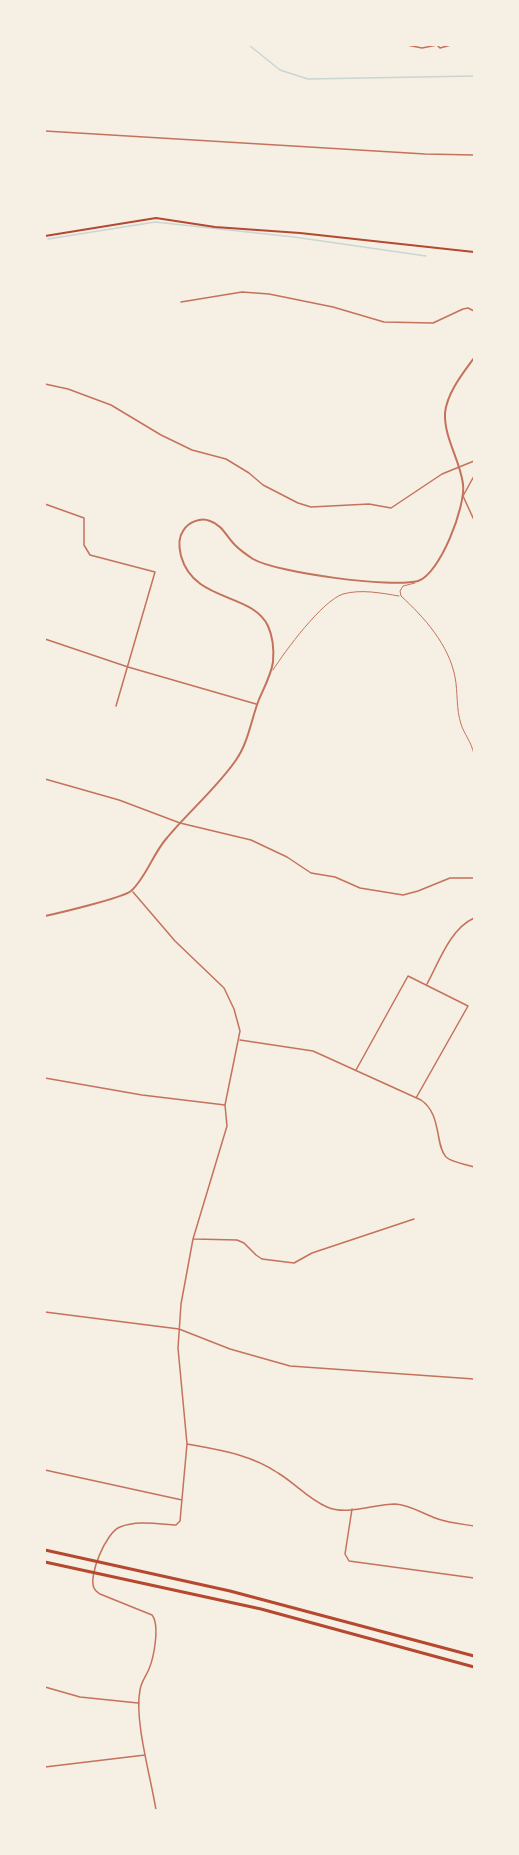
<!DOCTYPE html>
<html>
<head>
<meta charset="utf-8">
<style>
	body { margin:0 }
	#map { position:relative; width:519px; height:1855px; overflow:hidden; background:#f6efe4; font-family:Rubik,sans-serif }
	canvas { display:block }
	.frame { position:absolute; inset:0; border:46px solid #f6efe4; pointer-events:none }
</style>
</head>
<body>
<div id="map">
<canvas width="519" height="1855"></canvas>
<div class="frame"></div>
</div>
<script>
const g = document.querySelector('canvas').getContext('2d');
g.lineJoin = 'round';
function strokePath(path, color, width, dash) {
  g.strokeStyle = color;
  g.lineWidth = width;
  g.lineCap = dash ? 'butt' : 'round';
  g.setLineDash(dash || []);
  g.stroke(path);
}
const stream = new Path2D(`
	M249,45L280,70L308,79L474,76
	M48,239L155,222L294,237L426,256`);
const service = new Path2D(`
	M415,583L403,586L400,591L401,596C424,617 449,645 455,677C458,692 456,709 461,724C464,734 471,741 474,754
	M273,670C285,651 322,601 343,594C361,589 381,593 399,596`);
const minor = new Path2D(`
	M312,45H323
	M407,45L422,48L437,45L440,48L451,45
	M45,131L425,154L474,155
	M181,302L242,292L269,294L333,307L384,322L433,323L463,309L468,308L474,311
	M45,384L68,389L111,405L161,435L192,450L226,459L249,473L263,485L298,503L311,507L369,504L391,508L442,474L474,461
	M474,476L463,496L474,520
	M45,504L84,518V545L90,555L155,572L116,706
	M45,639L128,667L256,704
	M45,779L119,800L180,823L251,840L287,857L311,873L335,877L360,888L403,895L418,891L450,878H474
	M133,892L175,941L224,988L234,1009L240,1031L225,1105L227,1126L193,1239L181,1304L178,1348L187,1444L180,1521L176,1525C159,1524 136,1520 120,1527C106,1532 88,1576 94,1588C95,1591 97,1592 100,1594L152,1615C160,1625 154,1657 149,1669C146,1676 141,1682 140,1690C134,1720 151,1778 156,1810
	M427,984C439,962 450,929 474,918
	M240,1040L313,1051L421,1100C442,1114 435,1146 446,1157C453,1163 466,1164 474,1167
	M356,1070L408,976L468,1006L416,1098
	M45,1078L142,1095L225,1105
	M194,1239L237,1240L244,1243L256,1255L262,1259L294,1263L312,1253L414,1219
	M45,1312L179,1329L230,1349L290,1366L474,1379
	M187,1444C219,1450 250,1454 278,1473C295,1483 308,1499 327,1507C347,1516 374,1504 395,1504C411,1505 423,1514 438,1519C450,1523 462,1524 474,1526
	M45,1470L182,1500
	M352,1509L345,1554L349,1561L474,1578
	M45,1687L80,1697L138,1703
	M45,1767L145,1755`);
const tertiary = new Path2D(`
	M45,916C59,913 122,898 131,891C145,879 153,854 166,839C188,812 216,789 236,760C248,743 251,721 258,702C263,689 271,676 273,662C274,650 273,637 268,626C252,592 194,603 181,556C179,548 178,538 183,531C188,522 201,517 210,521C223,525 227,538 236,546C241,551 247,555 253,559C277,573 392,588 418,581C440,574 466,506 463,484C460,460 444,438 445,413C447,393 463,373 474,358`);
const secondary = new Path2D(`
	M45,236L156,218L215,227L300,233L474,252`);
const motorway = new Path2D(`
	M45,1550L230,1591L474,1656
	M45,1562L261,1609L474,1667`);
strokePath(stream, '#c9d6d2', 1.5);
strokePath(service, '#c5725c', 1);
strokePath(minor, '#c5725c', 1.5);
strokePath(tertiary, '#c5725c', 2);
strokePath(secondary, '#b5482f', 2);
strokePath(motorway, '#b5482f', 3);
</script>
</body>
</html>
